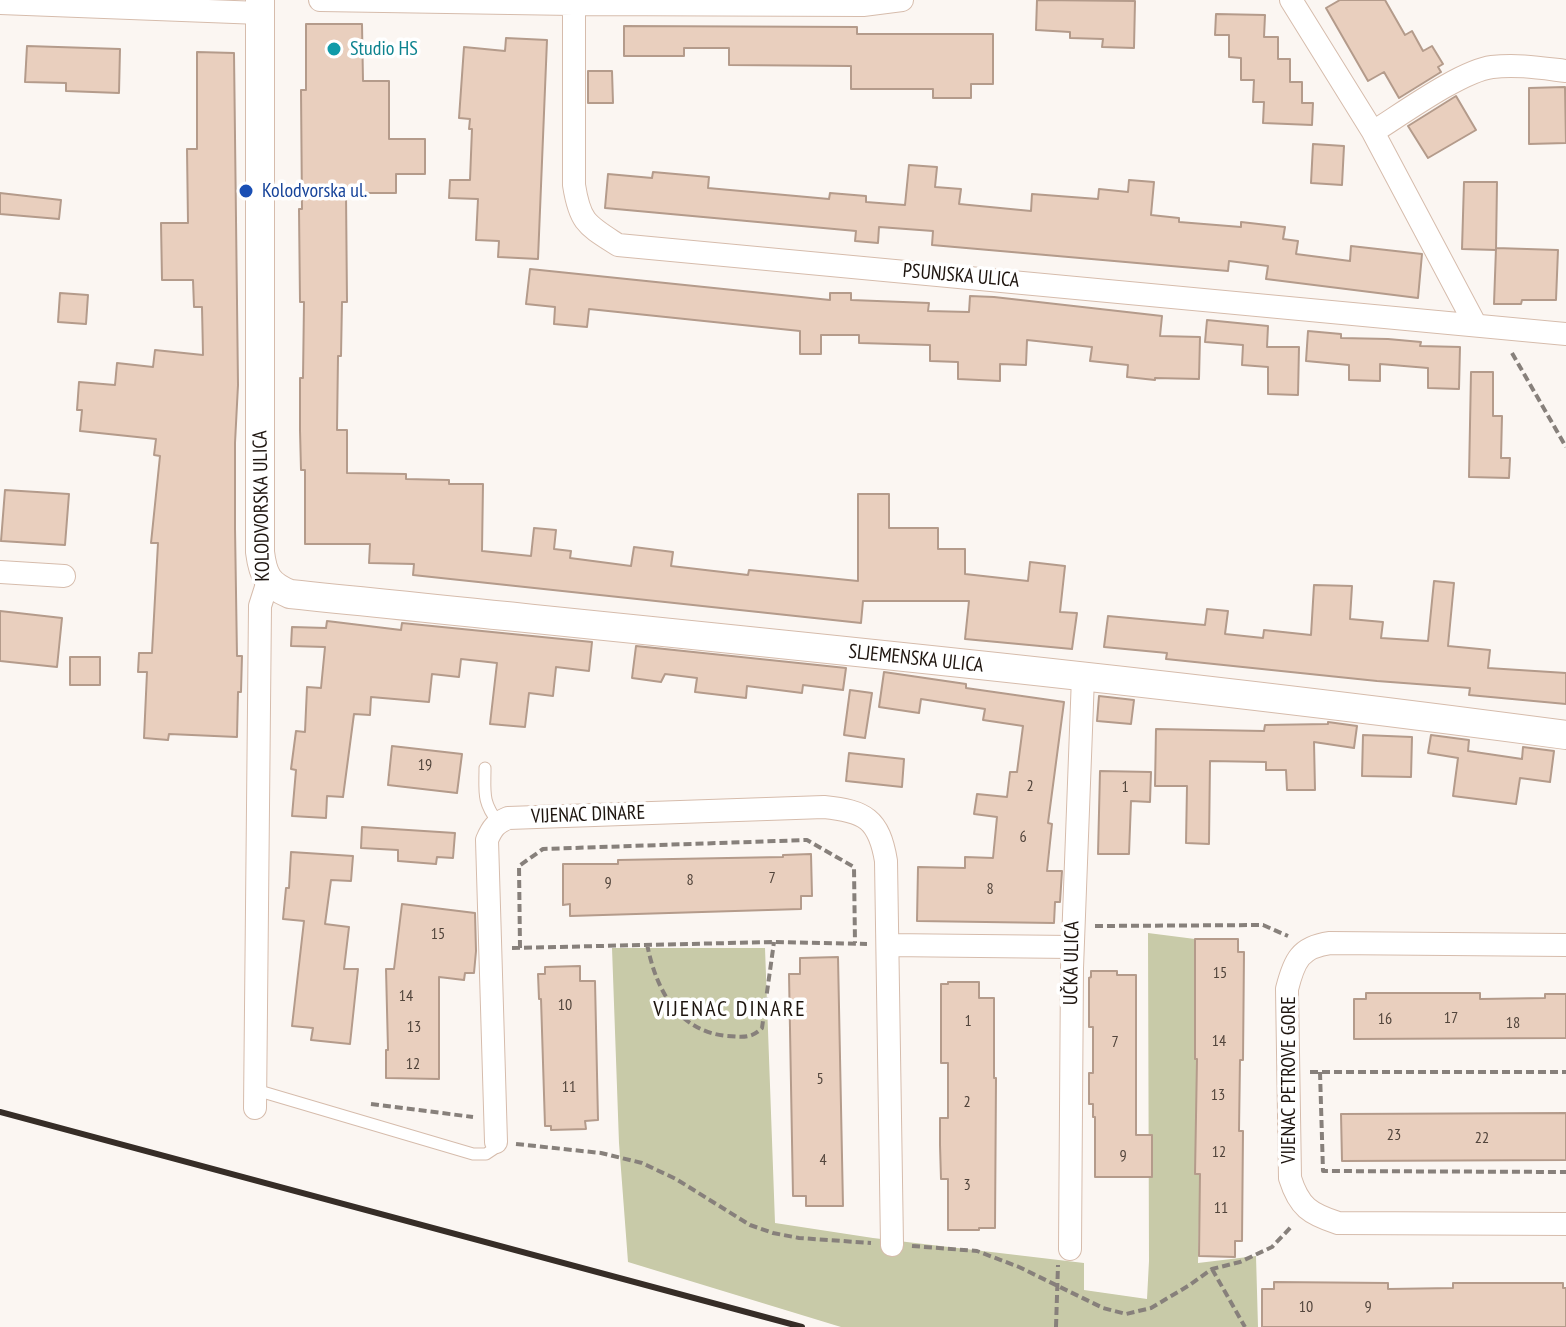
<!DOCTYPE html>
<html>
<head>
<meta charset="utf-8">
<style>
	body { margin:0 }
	canvas { display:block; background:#fbf6f2 }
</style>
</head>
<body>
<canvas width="1566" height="1327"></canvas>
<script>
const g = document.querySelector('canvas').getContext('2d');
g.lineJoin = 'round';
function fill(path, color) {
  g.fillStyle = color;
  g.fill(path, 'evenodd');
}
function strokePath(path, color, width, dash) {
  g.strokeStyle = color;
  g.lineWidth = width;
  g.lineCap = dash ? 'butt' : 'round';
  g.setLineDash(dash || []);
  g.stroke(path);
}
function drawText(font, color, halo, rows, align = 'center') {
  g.font = font + ' "PT Sans Narrow",sans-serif';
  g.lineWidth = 7;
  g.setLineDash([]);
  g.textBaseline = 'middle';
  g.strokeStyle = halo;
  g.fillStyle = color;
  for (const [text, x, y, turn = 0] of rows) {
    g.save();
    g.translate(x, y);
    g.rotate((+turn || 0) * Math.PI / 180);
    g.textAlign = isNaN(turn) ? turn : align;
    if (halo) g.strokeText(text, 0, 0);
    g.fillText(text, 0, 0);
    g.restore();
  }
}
const green = new Path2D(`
	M1148,933L1195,939V1059H1197L1195,1173L1200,1174L1198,1263L1256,1256L1258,1327H841L628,1262L619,1143L612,948H765L775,1223L873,1238L1084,1263V1290L1147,1299L1149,1261Z`);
const building = new Path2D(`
	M1037,0L1135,1L1134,48L1102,47L1103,39L1070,38V32L1036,30Z
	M1340,0H1385L1405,35L1412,31L1423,51L1432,46L1443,64L1438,67L1441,72L1399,98L1384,72L1368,81L1326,8Z
	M1216,14L1265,15L1264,37H1278V59H1290V82H1302V103H1313L1312,125L1263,123L1264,102H1253L1254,80H1241V58L1229,57V35H1215Z
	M306,24H362L363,81H389V139H425V174H396V193H346L347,302H342L341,356H338L337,430H347V473L406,474V479L449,480V484H483L482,551L531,556L534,528L556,530L554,549L571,551L570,558L631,566L634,547L673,552L671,566L748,575L749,570L858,581V494H889V528H938V549H965V574L1028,581L1030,562L1065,566L1060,612L1077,613L1072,649L965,639L969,601H863L861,623L413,575L414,564L369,563L370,544H305V470H301L300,430V378H303L304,302H300L299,209H302L301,90H306Z
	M624,26L857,27V34H993V84H971V98H933V89H851V66L729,65V48H684V56H624Z
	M506,38L547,40L538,259L498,257L499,241L476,240L478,199L449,198L450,180H470L472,129H469L470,119L459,118L464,47L505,51Z
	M27,46L120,49L119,93L66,91V83L25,82Z
	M197,52L234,53L238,385L235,443V528L237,656H242L241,692H238L237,737L169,734L168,740L144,738L147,672H138L139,653H152L158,543H151L160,456L154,455L156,439L80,431L82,410H77L79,382L115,385L117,363L153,367L155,350L203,355L202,307H194L193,280H162L161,223H188L187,149H197Z
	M588,71H612L613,103H588Z
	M1565,87L1566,143L1529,144V88Z
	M1456,96L1476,130L1428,158L1408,126Z
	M1313,144L1344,146L1342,185L1311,183Z
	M909,165L937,167L935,187L961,189L959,204L1031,211L1032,194L1098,199L1099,189L1128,192L1129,180L1154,182L1151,215L1179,218V222L1241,227V222L1285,227L1283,239L1298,241L1296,254L1350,261L1351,246L1422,254L1418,298L1266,279L1268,266L1229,261L1228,271L932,245L933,231L879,227L878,243L855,241L856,231L605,208L608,174L652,178L653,172L709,177L708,188L829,199L830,193L866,196V202L905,205Z
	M1464,182H1497L1496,250L1462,249Z
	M0,193L61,200L59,219L0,214Z
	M1496,248L1558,250L1556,300H1522L1521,304H1494Z
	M530,269L830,300V293H851V300L929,303L928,311L969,312L970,296L994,297L1162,316L1160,336L1200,337L1199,379L1155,378V380L1127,377L1128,365L1090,361L1092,347L1027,340L1026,365L1000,364V381L958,379V362L930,361V345L859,343V335H821V354H800V331L589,309L587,327L554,324L555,307L526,304Z
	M60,293L88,295L86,324L58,322Z
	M1207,320L1268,326L1267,347H1299L1298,395L1268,394V367L1242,365L1243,345L1205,342Z
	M1308,331L1341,334V338L1388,339L1421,342L1420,346L1460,347L1459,389L1428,388V368L1380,364V381L1349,380V365L1306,361Z
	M1471,372H1493V416H1502L1501,458H1510L1509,478L1469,477Z
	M5,490L69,494L65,545L1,541Z
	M1434,581L1454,583L1448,646L1490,650L1488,668L1566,673V704L1469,695L1470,688L1377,681L1166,659L1167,653L1104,647L1108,616L1205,625L1207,609L1228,611L1225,634L1263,638L1264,630L1311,635L1314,585L1352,586L1350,619L1383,622L1381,638L1428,641Z
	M0,611L62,618L57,667L0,661Z
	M327,621L401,630L402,623L592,642L589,671L556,667L553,696L529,693L525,727L490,724L497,663L461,659L459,677L432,674L429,702L371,697L370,715L354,714L343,797L327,796L326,818L292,816L296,770L291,769L296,731L305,732L307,687L321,688L325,647L291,646L292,627L326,628Z
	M636,646L846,668L843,690L803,685L802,693L747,686L746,698L695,692L697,678L665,674L661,682L632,678Z
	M70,657H100V685H70Z
	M884,672L966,684V688L1064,702L1048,823L1052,824L1047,871H1062L1060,902H1055L1054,923L917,921L918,867L965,868V857L993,858L997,817L974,814L977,794L1007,797L1010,772H1017L1023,726L983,720L985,709L921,699L919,713L879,707Z
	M850,690L872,693L865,738L844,735Z
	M1099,696L1134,700L1131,724L1097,721Z
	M1328,722L1357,726L1354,748L1314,742L1315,790H1287L1286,770H1266V762L1210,761L1209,844L1186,843L1187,786H1155L1156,729L1264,731L1265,725L1328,724Z
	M1363,735L1412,737L1411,777L1362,776Z
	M1431,735L1469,740L1468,751L1522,759L1523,747L1554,751L1550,782L1520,778L1516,804L1453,796L1458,758L1428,753Z
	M392,746L462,754L457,793L388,785Z
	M849,753L904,759L902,787L846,781Z
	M1100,771L1151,772L1150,802L1131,801L1129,854H1098Z
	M362,827L455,833L453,858L437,857L436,864L398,861V850L361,848Z
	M291,852L353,856L351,881L331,880L325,924L349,927L344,969H358L350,1044L311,1040L313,1028L292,1026L304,921L283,919L286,888H289Z
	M811,854L812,896H801V909L570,916V904L563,905V864H618V860L783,857V855Z
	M402,904L475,913L476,951L474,973H465L464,980L439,977V1079L386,1078V1050H388L386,969H394Z
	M1195,939H1238V952H1244L1243,1060H1240L1239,1131H1243L1242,1241H1235V1257L1199,1256L1200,1174H1195L1197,1059H1195Z
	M838,957L843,1206H806V1196H793L789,974H800V958Z
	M580,966V981H595L598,1120L585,1121L586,1129L551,1130V1126H545L541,999H539L538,974H545V967Z
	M1091,971H1117V975H1136V1135H1152V1177H1095V1117H1093V1104H1089V1073H1093V1027H1089V978L1091,977Z
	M948,982H979V998H994V1078H996L995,1228H979V1230H948V1179H941L940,1145V1118H948V1063H941V984H948Z
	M1366,993H1480V999L1545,998V994H1566V1038L1354,1039V999H1366Z
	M1566,1113V1160L1342,1161L1341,1114Z
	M1274,1282L1388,1283V1289L1453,1288V1283H1563V1288H1566V1327H1262V1289H1274Z`);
const path = new Path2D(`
	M1512,353L1566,447
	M1095,926L1263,925L1288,936
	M647,944C656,989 677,1031 727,1036C742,1037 751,1039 762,1028L774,942
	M512,948L774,942L867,944
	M520,948L519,866L543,849L807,840L854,867L855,943
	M1310,1072H1566
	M1320,1072L1323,1171L1566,1172
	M371,1104L473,1117
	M516,1144L601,1153L642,1163L676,1179L750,1225L773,1233L799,1238L871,1243
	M912,1246L977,1251L1019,1267L1103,1308L1126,1314L1151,1308L1188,1286L1212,1269L1240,1262L1272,1247L1292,1226
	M1212,1269L1245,1327
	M1056,1327L1058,1265`);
const service = new Path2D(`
	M485,768C485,792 482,802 498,822
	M256,1090L473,1154H486L495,1148L496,1142`);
const minor = new Path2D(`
	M320,0L573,4L863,5L902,0
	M574,0V185C580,223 587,225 618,245L1566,334
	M1291,0L1373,132L1475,324
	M0,3L260,13
	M1373,132C1402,114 1461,71 1492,67C1517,64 1541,68 1566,71
	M0,572L64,576
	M888,945L1072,947
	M1566,945L1330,943C1300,947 1294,961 1287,989L1290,1178C1299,1207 1310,1214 1338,1223L1566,1224
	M255,1108L260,606L268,581
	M496,1142L487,840C492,828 496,823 508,818L824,807C865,811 879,819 886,861L892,1245
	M1070,1249L1072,968L1083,677`);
const tertiary = new Path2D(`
	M260,0V552C263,576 268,585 290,594C716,638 1142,678 1566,735`);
const rail = new Path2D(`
	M0,1112L802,1327`);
const markers = [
	[334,49,8,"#0f9aa8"],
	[246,191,8,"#1a4fb4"]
];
const numberNames = [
	["19",425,765],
	["2",1030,786],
	["1",1125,787],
	["6",1023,837],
	["7",772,878],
	["8",690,880],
	["9",608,883],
	["8",990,889],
	["15",438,934],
	["15",1220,973],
	["14",406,996],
	["10",565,1005],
	["17",1451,1018],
	["16",1385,1019],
	["1",968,1021],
	["18",1513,1023],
	["13",414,1027],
	["14",1219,1041],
	["7",1115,1042],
	["12",413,1064],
	["5",820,1079],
	["11",569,1087],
	["13",1218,1095],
	["2",967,1102],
	["23",1394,1135],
	["22",1482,1138],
	["12",1219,1152],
	["9",1123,1156],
	["4",823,1160],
	["3",967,1185],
	["11",1221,1208],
	["10",1306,1307],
	["9",1368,1307]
];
const cultureNames = [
	["Studio HS",350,49]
];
const transitNames = [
	["Kolodvorska ul.",262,191]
];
const streetNames = [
	["PSUNJSKA ULICA",961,276,5],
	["KOLODVORSKA ULICA",262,506,-91],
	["SLJEMENSKA ULICA",916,659,6],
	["VIJENAC DINARE",588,815,-2],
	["UČKA ULICA",1072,963,-89],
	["VIJENAC PETROVE GORE",1289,1080,-90]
];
const neighbourhoodNames = [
	["VIJENAC DINARE",730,1010]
];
fill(green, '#c8caa8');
fill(building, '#e9cfbe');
strokePath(building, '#b49b8b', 2);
strokePath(service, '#d6bcac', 13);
strokePath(minor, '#d6bcac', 24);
strokePath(tertiary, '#d6bcac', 30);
strokePath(path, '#87807b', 4, [8, 4]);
strokePath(service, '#fff', 11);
strokePath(minor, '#fff', 22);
strokePath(tertiary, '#fff', 28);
strokePath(rail, '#362d27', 6);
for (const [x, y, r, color] of markers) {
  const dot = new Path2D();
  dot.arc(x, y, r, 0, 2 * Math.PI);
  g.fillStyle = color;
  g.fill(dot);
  strokePath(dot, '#fff', 3);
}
drawText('16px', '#51443b', null, numberNames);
drawText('20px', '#0d838f', '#fff', cultureNames, 'left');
drawText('20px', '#164399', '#fff', transitNames, 'left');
drawText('20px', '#1e150f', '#fff', streetNames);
g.letterSpacing = '2px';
drawText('22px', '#1e150f', '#fff', neighbourhoodNames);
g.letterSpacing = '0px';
</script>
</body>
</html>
